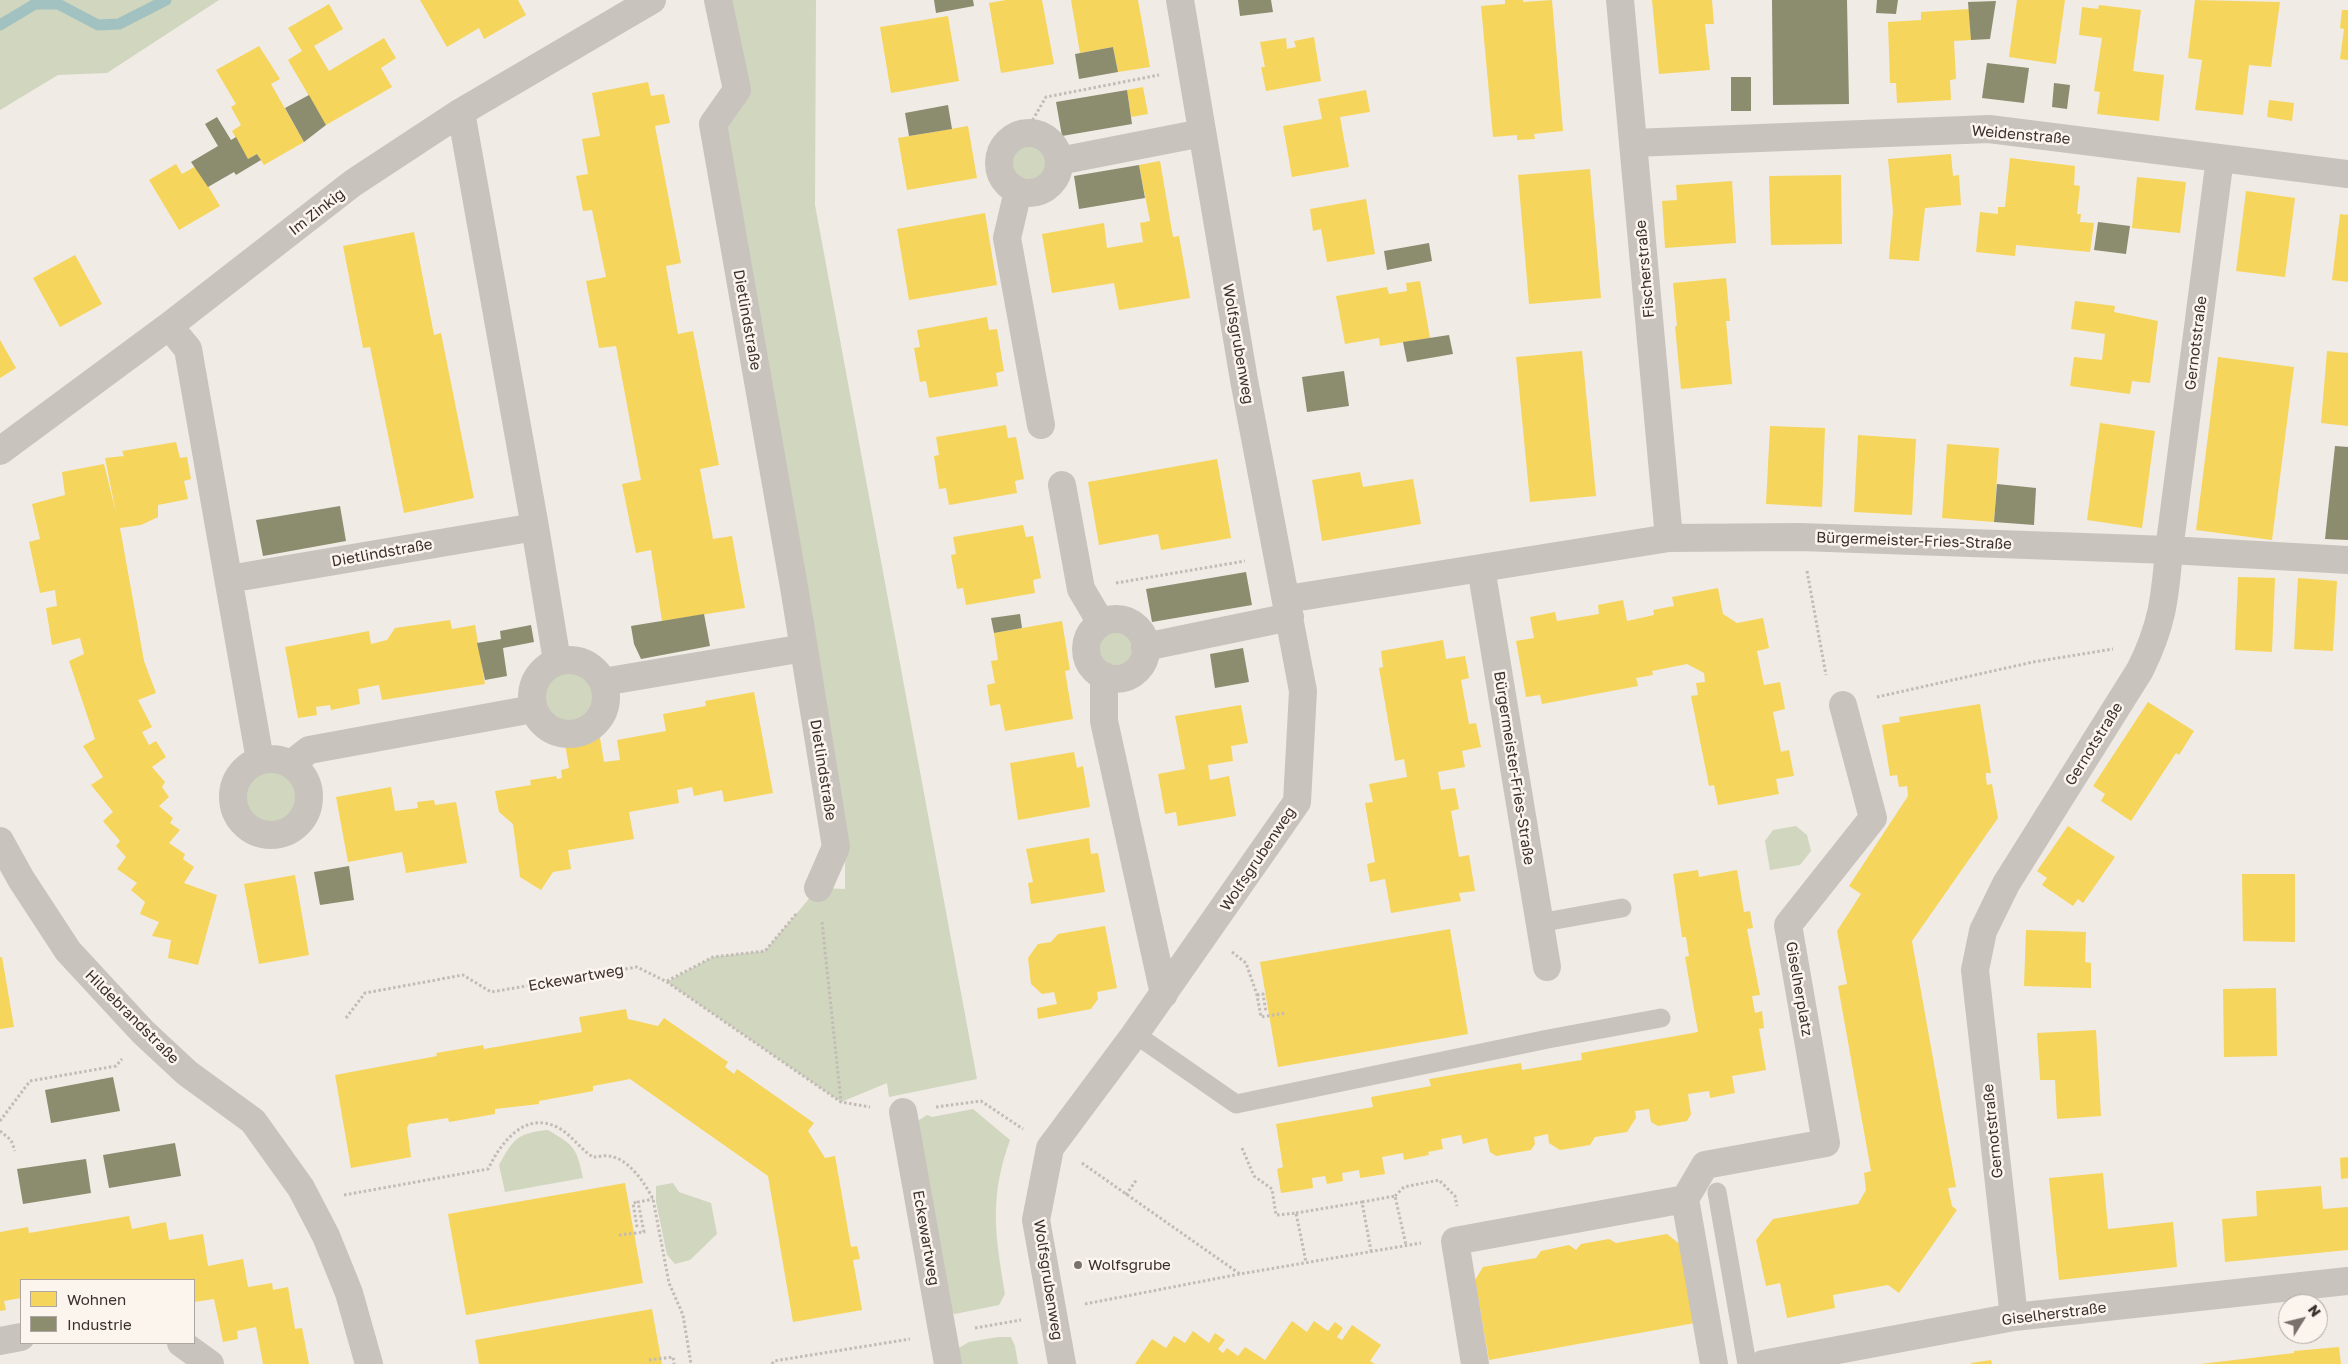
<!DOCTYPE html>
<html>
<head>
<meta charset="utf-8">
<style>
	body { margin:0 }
	#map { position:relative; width:2348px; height:1364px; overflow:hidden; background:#f0ebe5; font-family:"Golos Text",sans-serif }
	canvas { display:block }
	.legend { position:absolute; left:20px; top:1279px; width:175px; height:65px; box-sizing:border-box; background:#fbf5ee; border:1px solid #aea6a0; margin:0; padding:6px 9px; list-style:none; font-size:15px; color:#3b302b }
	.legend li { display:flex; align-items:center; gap:10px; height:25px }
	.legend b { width:25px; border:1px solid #aea6a0 }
	.north { position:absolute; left:2278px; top:1294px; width:50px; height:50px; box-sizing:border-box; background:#fbf5ee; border:1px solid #aea6a0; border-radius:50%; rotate:54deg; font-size:14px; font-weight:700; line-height:20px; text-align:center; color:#3b302b }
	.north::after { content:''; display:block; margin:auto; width:18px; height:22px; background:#7a716c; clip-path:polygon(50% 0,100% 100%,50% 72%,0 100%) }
</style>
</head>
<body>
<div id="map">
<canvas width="2348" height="1364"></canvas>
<ul class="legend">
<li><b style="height:14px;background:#f6d55c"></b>Wohnen</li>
<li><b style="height:14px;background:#8c8c6e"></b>Industrie</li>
</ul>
<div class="north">N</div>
</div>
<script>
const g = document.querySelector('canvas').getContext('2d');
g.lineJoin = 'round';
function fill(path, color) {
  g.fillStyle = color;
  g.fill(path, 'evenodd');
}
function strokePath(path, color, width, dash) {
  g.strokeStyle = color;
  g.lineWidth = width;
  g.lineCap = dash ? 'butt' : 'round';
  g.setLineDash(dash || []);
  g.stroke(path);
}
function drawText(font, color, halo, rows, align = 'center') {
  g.font = font + ' "Golos Text",sans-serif';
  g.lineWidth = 5;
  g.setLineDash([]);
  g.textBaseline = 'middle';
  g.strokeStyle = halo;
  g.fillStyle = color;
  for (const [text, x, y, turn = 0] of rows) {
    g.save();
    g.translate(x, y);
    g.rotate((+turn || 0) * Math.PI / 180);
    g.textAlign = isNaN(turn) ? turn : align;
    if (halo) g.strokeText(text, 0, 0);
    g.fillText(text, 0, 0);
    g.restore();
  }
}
const green = new Path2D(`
	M0,0H219L107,73L58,75L0,110Z
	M727,0H816L815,205L977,1079L889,1097L887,1083L841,1102L667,982L713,957L765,951L818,888L845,889V863L723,128Z
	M1000 163a29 29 0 1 1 58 0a29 29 0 1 1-58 0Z
	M1087 649a29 29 0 1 1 58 0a29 29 0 1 1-58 0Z
	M532 697a37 37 0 1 1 74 0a37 37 0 1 1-74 0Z
	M233 797a38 38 0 1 1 76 0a38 38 0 1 1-76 0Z
	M1796,826L1807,835L1811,851L1800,865L1770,870L1765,841L1773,830Z
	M973,1109L1010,1140C989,1198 995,1235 1005,1294L999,1305L955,1314L949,1311L916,1122L927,1115L932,1117Z
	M548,1130C575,1146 576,1147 583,1178L505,1192L499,1165C514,1138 518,1133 548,1130Z
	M673,1183L679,1192L711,1203L717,1234L690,1260L675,1264L667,1255L656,1202V1186Z
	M998,1337H1011L1015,1346L1018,1364H959L957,1349L969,1342Z`);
const homes = new Path2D(`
	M420,0H518L526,15L484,39L479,28L447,47Z
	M1006,0H1042L1054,64L1001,73L989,3Z
	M1071,0H1138L1150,67L1118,72L1113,47L1080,53Z
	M1505,0H1523V2L1552,0L1563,131L1534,134L1535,139L1517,140V135L1493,137L1481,6L1505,4Z
	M1652,0H1712L1714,24H1705L1710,70L1659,74Z
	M2017,0H2065L2056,64L2009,57Z
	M2195,0L2280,2L2271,67L2249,65L2243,115L2195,110L2202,60L2188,58Z
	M329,4L343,29L314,46L329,71L384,38L396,58L381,68L392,87L326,125L288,60L302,51L288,28Z
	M2099,5L2141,10L2133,71L2164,75L2159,121L2097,114L2100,92L2094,91L2102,38L2079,35L2082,7L2098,9Z
	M1970,9L1971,40L1954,41L1956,79L1950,80L1951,100L1897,103L1896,83H1890L1888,22L1921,20V12Z
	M2342,10H2348V60L2340,59L2344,29L2340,28Z
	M948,16L959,81L891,93L880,27Z
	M1314,37L1321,81L1266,91L1261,67H1265L1260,42L1286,38L1287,49L1296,47L1294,41Z
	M259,46L280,79L271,84L304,142L264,165L257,154L248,159L232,131L241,125L231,107L236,104L216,70Z
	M648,82L651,96L664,94L670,123L655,126L681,263L666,266L678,334L693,331L719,465L700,469L713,539L732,536L745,608L662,621L651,550L636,553L622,484L641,480L616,346L599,348L586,281L606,277L592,210L583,211L576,176L588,174L582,139L600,136L592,93Z
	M1143,87L1148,114L1131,117L1127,90Z
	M1366,90L1370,112L1340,117L1349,167L1292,177L1283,126L1322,119L1318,99Z
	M2269,100L2294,103L2292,121L2267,117Z
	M968,126L977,178L907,190L898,138Z
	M1951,154L1953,176L1959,175L1961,205L1925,208L1919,261L1889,259L1893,211L1888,159Z
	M2010,158L2075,166L2074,185L2080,186L2077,214H2081L2080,222L2094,223L2090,252L2016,245L2015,256L1976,252L1980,212L1998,214V207H2005Z
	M1160,161L1173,237L1179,236L1190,298L1119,310L1114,283L1052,293L1042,234L1104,223L1107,248L1143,242L1140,223L1150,221L1139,165Z
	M176,164L182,174L196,166L220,206L179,230L149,180Z
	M1590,169L1601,298L1529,304L1518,175Z
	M1841,175L1842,244L1771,245L1769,176Z
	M2137,177L2186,182L2180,233L2132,228Z
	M1732,181L1736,243L1665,248L1662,201L1677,200L1676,185Z
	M2246,191L2295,198L2285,277L2236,271Z
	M1366,199L1375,254L1327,262L1321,229L1313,231L1310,209Z
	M985,213L997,285L909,300L897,229Z
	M2340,214L2348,215V282L2332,280Z
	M414,232L434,335L441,333L474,498L404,513L370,347L363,348L343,246Z
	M75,255L102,304L60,327L33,278Z
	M1726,278L1730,321H1726L1732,384L1681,389L1675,326H1677L1673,283Z
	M1420,281L1430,338L1380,346L1379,338L1345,344L1336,296L1387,287L1389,294L1407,291L1406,283Z
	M2075,301L2115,306L2114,312L2158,321L2150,383L2132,381L2130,394L2070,386L2074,357L2102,360L2105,334L2071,329Z
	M987,317L989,330L997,329L1004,371L996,373L998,386L929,398L926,381L920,382L914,348L920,347L917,330Z
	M0,340L16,368L0,378Z
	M1582,351L1596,496L1530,502L1516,357Z
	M2327,351L2348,353V426L2321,423Z
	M2218,357L2294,367L2272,540L2196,530Z
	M2100,423L2155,431L2142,528L2087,520Z
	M1006,425L1008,438L1016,437L1024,479L1015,481L1017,493L949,505L946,488L939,489L934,456L939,455L936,437Z
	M1770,426L1825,428L1822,507L1766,504Z
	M1858,435L1916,439L1912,515L1854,512Z
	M176,442L180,458L187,457L191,479L184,481L188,499L158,505V517L141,525L120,528L144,661L156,693L138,700L152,727L142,732L149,745L156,741L166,757L152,767L165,782L162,787L169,797L159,806L173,818L170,823L180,830L169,843L185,854L183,859L194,867L184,883L217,895L198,965L168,958L171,940L152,936L159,922L140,914L145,902L131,890L137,883L117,869L126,857L116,846L120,841L103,821L113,812L91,785L103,777L83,746L95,739L69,661L84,654L80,638L52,645L46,608L57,606L55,590L40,593L29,542L40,539L32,504L65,495L62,472L104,464L116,513L105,458L124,456L122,451Z
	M1947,444L1999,448L1994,522L1942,518Z
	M1217,459L1231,538L1161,550L1158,534L1099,545L1088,482Z
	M1360,472L1363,487L1413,479L1421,524L1322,541L1312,480Z
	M1023,525L1026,537L1033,536L1041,578L1033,580L1035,593L966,605L963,588L957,589L951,555L956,554L953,537Z
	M2238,577L2275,578L2272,652L2235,650Z
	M2298,578L2337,581L2333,651L2294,649Z
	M1718,588L1723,614L1737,623L1763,618L1769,648L1757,651L1761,671L1764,685L1780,682L1785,709L1773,712L1781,752L1789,750L1794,776L1776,779L1779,794L1718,805L1714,785L1709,786L1691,696L1698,695L1696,683L1705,682L1704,673L1687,664L1652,671L1653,675L1636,678L1638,686L1542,704L1540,695L1526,697L1516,641L1534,638L1530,617L1555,612L1557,621L1599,614L1598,605L1623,600L1627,621L1654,615L1653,610L1674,606L1672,597Z
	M450,620L452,629L475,625L485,684L382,700L379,685L358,689L360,704L331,710L330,705L316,707L317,715L298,718L285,647L369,631L371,644L387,640L395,628Z
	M1062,621L1070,670L1065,671L1073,719L1005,731L1000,704L990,706L987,685L995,683L991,661L998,660L994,633Z
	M1443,640L1446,659L1465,656L1469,678L1461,680L1469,724L1476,723L1481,747L1462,751L1465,767L1438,772L1441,790L1455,788L1459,809L1451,811L1459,857L1469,855L1475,891L1459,893L1461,901L1391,913L1385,879L1370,882L1367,864L1375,862L1365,803L1373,802L1369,784L1407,777L1404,759L1395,761L1379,668L1383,667L1381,651Z
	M754,692L773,793L724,802L722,790L694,796L692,787L677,790L679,803L629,812L634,839L568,850L571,869L553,872L541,890L520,877L513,824L499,812L495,791L531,785L530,780L556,776L557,779L562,778L561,770L569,768L565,744L600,738L604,762L620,760L617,740L666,731L663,714L706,706L705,701Z
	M2148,702L2194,731L2179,755L2176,753L2131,821L2101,801L2105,794L2093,786Z
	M1980,704L1991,773H1986V778L1987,785L1992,784L1998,818L1912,941L1956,1187L1948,1188L1952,1206L1957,1210L1899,1293L1888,1285L1833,1295L1835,1308L1787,1318L1780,1283L1766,1286L1756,1240L1773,1219L1858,1204L1866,1190L1864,1173L1871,1171L1838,986L1847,984L1837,931L1861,894L1849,886L1908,796L1907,786L1899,787L1897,775L1890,776L1882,725L1900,722L1899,717Z
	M1241,705L1248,743L1231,746L1233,761L1208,765L1210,780L1229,776L1236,816L1178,826L1176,812L1165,814L1158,774L1185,769L1175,716Z
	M1074,752L1077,768L1083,766L1090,807L1018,820L1010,763Z
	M391,787L395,811L418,808L417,802L434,800L435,805L456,802L467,863L406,873L402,852L348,862L336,797Z
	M2068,826L2115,857L2083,903L2078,899L2073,906L2042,885L2047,878L2037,871Z
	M1089,838L1091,854L1098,853L1105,892L1031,904L1028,883L1033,882L1026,849Z
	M1698,870L1699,877L1737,870L1744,912L1750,911L1753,928L1747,929L1760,995L1752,996L1755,1013L1762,1011L1764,1028L1759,1029L1766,1070L1732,1076L1735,1093L1710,1098L1709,1091L1688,1094L1691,1114L1687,1121L1658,1126L1651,1122L1649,1109L1635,1111L1636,1118L1627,1132L1595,1137L1590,1145L1560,1150L1549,1143L1548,1134L1534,1137L1535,1144L1531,1150L1496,1156L1490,1152L1487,1138L1463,1144L1461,1135L1441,1139L1443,1149L1428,1152L1429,1155L1404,1160L1403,1153L1382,1157L1385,1174L1360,1178L1359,1170L1342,1173L1343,1181L1327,1184L1325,1176L1312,1178L1313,1188L1281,1193L1277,1169L1283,1167L1276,1124L1373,1107L1371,1097L1431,1086L1429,1079L1521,1063L1522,1070L1569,1062L1582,1060L1581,1053L1698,1032L1685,957L1689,956L1686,937H1682L1673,874Z
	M2242,874H2295V942L2243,941Z
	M295,875L309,955L259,964L244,884Z
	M1105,926L1117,988L1097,992L1098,999L1091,1009L1038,1019L1037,1008L1057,1004L1054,992L1042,994L1031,984L1028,958L1038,944L1051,942L1058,934Z
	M1450,929L1468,1034L1278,1067L1260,962Z
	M2026,930L2086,932L2085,962L2091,963V988L2024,986Z
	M0,957H2L14,1027L0,1029Z
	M2276,988L2277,1056L2224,1057L2223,989Z
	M626,1009L628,1019L658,1026L664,1018L728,1062L725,1067L734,1074L737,1069L814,1123L808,1131L825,1158L835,1156L851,1247L857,1246L860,1259L853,1260L862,1310L793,1322L768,1176L630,1079L593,1086V1091L539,1101V1104L495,1109V1114L449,1122L448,1118L409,1124L407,1128L411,1157L351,1168L335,1075L437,1056L436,1053L460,1049L483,1045L484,1049L582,1032L579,1017Z
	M2096,1030L2101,1116L2057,1119L2055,1080H2040L2037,1033Z
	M2348,1157V1178L2341,1179L2340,1158Z
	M2103,1173L2108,1229L2173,1222L2177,1267L2059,1280L2049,1178Z
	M625,1183L643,1283L466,1315L448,1214Z
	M2321,1186L2323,1209L2348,1207V1250L2225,1262L2222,1219L2257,1216L2256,1191Z
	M129,1216L132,1229L166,1222L169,1240L203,1234L208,1266L243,1259L248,1287L272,1283L273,1290L288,1287L295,1329L302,1328L309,1364H263L256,1327L237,1331L238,1339L223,1342L214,1299L194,1302V1280H21V1298L4,1301L6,1310L0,1311V1232L28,1227L29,1233Z
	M1667,1234L1681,1245L1695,1323L1489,1360L1475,1280L1483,1267L1536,1258L1541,1251L1569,1245L1576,1250L1581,1244L1609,1239L1616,1243Z
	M652,1309L662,1364H479L475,1340Z
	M1292,1321L1307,1332L1314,1321L1328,1331L1335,1322L1343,1328L1337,1337L1342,1340L1352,1325L1381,1345L1370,1361L1375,1364H1135L1152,1339L1166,1348L1174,1336L1185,1343L1193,1331L1209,1343L1215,1333L1225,1340L1218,1349L1223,1353L1227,1348L1238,1356L1245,1347L1265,1360Z
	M2339,1347L2341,1364H2200L2294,1353V1351Z
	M1991,1360L1992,1364H1971V1363Z`);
const industry = new Path2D(`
	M934,0H973L974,6L936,13Z
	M1238,0H1271L1273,12L1240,16Z
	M1772,0H1847L1849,104L1773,105Z
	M1877,0H1898L1896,14L1876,13Z
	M1996,1L1990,39L1971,40L1968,2Z
	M1113,47L1118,72L1079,79L1075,54Z
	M1987,63L2029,68L2024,103L1982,98Z
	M1731,77H1751V111H1731Z
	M2054,83L2070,85L2067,109L2052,107Z
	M1127,90L1132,124L1062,136L1056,102Z
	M309,95L326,125L304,142L285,108Z
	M948,105L952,129L909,136L905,113Z
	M217,117L231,140L236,137L248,159L257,154L261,160L236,175L234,172L208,187L191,162L218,146L205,124Z
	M1139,165L1145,198L1079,209L1074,176Z
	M2098,222L2130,226L2126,254L2094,250Z
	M1429,243L1432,261L1387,270L1384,251Z
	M1449,335L1453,354L1407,362L1403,342Z
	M1344,371L1349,406L1307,412L1302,377Z
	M2335,446L2348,447V540L2325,539Z
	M1997,484L2036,488L2034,525L1994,522Z
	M340,506L346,541L263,556L256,520Z
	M1246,572L1252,605L1152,622L1146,589Z
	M704,614L710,646L641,659L634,644L631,626Z
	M1020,614L1022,628L994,633L991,618Z
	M531,625L534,642L503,648L507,676L485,680L477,643L501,639L500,631Z
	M1243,648L1249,682L1215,688L1210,654Z
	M349,866L354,900L320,905L314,872Z
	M113,1077L120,1111L51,1123L45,1090Z
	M175,1143L181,1176L109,1188L103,1155Z
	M86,1159L91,1193L23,1204L17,1169Z`);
const stream = new Path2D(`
	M0,25L35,4H58L98,25L119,24L166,0`);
const path = new Path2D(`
	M1025,133L1046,97L1159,75
	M1807,571L1826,675
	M1116,583L1245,561
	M1877,697L2033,662L2113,649
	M822,922L841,1102
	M1232,952L1246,963L1257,995L1261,1017L1286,1013
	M667,981L713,957L765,951L797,913
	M1257,995L1263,994L1266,1012
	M346,1018L365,993L463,975L491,992L637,967L667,982L841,1102L870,1107
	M936,1107L981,1101L1023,1129
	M0,1121L30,1081L116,1066L122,1059
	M0,1131L11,1140L15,1151
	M1242,1148L1254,1176L1272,1189L1276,1215L1296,1213L1306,1262
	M1082,1163L1240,1274
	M344,1195L488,1169C501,1143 524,1111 557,1127C571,1134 580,1149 593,1157C598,1157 604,1155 609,1156C628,1158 645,1183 653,1199L669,1283L683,1315L691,1364
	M1126,1195L1137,1179
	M1395,1196L1404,1187L1439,1180L1455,1196L1457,1206
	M1362,1202L1395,1196L1406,1245
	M1296,1213L1362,1202L1371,1251
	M637,1227L633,1203L638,1202
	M619,1235L644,1232L638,1202L653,1199
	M1085,1304L1240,1274L1421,1243
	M975,1328L1021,1320
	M649,1360L673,1357L674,1364
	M772,1364L774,1361L910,1339`);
const lane = new Path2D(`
	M1539,923L1622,908
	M1135,1034L1236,1104L1548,1039L1661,1018
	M1717,1192L1747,1364`);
const street = new Path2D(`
	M718,0L737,90L713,124L794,587L836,847L818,888
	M1620,0L1669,538
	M461,112L535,527L557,661
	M999 163a30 30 0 1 1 60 0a30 30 0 1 1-60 0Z
	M1633,143L1989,129L2348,174
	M1059,161L1202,133
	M1018,191L1007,238L1041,425
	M169,326L188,349L260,760
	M0,451L169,326L353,183L461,112L652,0
	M1062,485L1081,589L1101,623
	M1481,568L1547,967
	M229,579L535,527
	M1287,599L1669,538L1800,537L2169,550L2348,560
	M1086 649a30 30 0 1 1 60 0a30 30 0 1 1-60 0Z
	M1145,647L1290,617
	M532 697a37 37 0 1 1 74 0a37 37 0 1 1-74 0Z
	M1104,676V721L1164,994
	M603,682L804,648
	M233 797a38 38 0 1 1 76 0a38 38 0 1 1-76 0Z
	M291,764L309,750L533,709
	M0,841L21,879L68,951L143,1032L187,1073L253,1121L301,1188L326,1236L349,1293L369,1364
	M903,1112L948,1364
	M1685,1199L1714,1364
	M2014,1317L1975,970L1983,931L2006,884L2140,670C2162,626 2165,599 2169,550L2220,158
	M0,1341L21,1337
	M181,1343L210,1364
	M1062,1364L1036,1220L1050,1148L1135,1034L1297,802L1303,691L1244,380L1180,0
	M1475,1364L1455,1241L1685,1199L1705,1165L1826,1143L1788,925L1873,818L1843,705
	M1763,1364L2014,1317L2348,1281`);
const markers = [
	[1078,1265,5,"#7a716c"]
];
const streetNames = [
	["Weidenstraße",2021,135,5],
	["Im Zinkig",317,212,-38],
	["Fischerstraße",1645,269,-95],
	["Dietlindstraße",747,320,80],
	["Gernotstraße",2196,343,-83],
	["Wolfsgrubenweg",1238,344,80],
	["Bürgermeister-Fries-Straße",1914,541,2],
	["Dietlindstraße",382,553,-10],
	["Gernotstraße",2094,744,-58],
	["Bürgermeister-Fries-Straße",1514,768,81],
	["Dietlindstraße",823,770,81],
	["Wolfsgrubenweg",1258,859,-56],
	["Eckewartweg",576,978,-10],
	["Giselherplatz",1799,989,80],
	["Hildebrandstraße",132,1017,45],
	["Gernotstraße",1993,1131,-96],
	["Eckewartweg",926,1238,80],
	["Wolfsgrubenweg",1048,1280,81],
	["Giselherstraße",2054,1314,-7]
];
const poiNames = [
	["Wolfsgrube",1088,1265]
];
fill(green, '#d1d6bf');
fill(homes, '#f6d55c');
fill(industry, '#8c8c6e');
strokePath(stream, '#a1c2c1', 11);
strokePath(path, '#c2bbb6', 3, [2.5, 2.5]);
strokePath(lane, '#c9c3be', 19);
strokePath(street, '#c9c3be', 28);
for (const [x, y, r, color] of markers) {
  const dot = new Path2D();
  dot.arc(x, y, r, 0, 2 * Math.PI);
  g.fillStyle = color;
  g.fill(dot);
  strokePath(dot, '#fbf5ee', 2);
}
drawText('15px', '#3b302b', '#fbf5ee', streetNames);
drawText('15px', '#3b302b', '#fbf5ee', poiNames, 'left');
</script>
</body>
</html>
